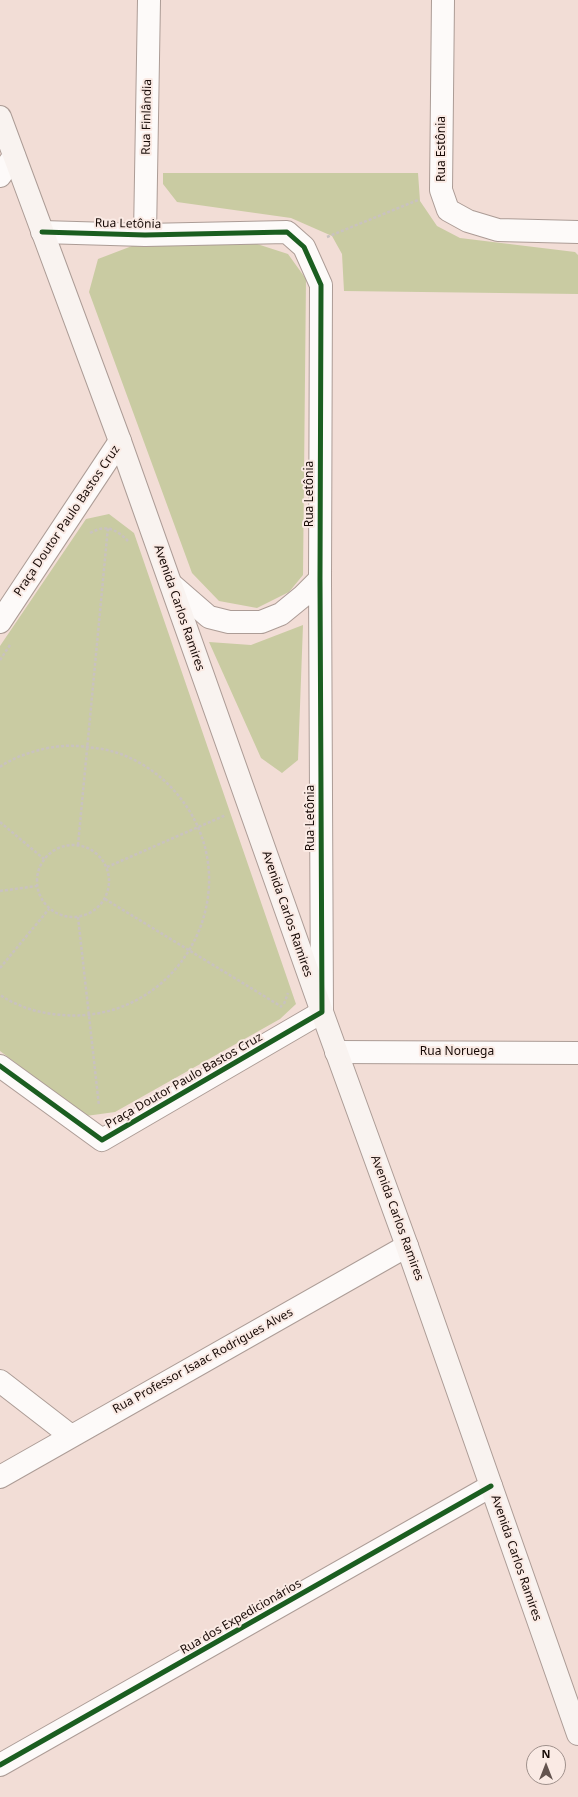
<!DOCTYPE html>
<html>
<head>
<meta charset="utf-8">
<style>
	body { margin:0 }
	#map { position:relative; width:578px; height:1797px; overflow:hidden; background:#f2ddd6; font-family:"Noto Sans",sans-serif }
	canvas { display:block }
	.north { position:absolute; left:526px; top:1745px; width:40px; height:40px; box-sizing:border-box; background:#faeae4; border:1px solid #9f908b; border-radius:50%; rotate:0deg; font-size:11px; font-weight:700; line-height:16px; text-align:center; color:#170a06 }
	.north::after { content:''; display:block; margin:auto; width:14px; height:18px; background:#64544f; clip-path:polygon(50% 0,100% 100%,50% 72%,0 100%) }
</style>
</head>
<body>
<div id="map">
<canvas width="578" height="1797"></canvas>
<div class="north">N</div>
</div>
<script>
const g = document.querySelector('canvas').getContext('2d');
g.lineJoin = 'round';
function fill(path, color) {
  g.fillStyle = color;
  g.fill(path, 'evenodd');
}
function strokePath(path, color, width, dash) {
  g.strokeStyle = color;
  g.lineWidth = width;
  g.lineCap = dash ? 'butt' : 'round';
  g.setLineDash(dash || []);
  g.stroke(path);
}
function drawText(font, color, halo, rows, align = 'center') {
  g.font = font + ' "Noto Sans",sans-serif';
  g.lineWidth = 4;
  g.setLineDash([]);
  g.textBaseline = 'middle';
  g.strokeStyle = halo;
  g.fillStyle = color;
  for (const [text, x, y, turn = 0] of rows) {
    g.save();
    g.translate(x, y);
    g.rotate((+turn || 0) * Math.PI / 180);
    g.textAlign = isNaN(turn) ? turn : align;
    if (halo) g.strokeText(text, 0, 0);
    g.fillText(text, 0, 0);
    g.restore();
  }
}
const green = new Path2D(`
	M163,173H418L420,201L437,226L460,238L575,252L578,255V294L344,291L342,254L332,236L291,218L177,202L163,184Z
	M257,244L288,254L306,279L303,575L289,592L257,608L219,601L192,573L89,292L98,259L132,246Z
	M109,514L134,533L296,1004L280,1019L115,1112L86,1116L0,1051V646L86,519Z
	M303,625L298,760L282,773L261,758L209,642L251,645Z`);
const path = new Path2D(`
	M327,237L418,200
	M90,533C106,524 116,529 128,541
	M0,660L10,645
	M0,767C17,754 54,744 75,746C84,746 93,748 102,749C131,754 159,772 178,795C254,887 181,1024 63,1015C41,1014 18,1007 0,995
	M0,822L44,859
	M37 881a36 36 0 1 1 72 0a36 36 0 1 1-72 0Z
	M78,845L108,527
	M107,867L226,815
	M0,891L37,886
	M105,899L282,1007
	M78,917L99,1106
	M0,968L49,909
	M284,1004L288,993`);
const minor = new Path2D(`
	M443,0L441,190L448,210L468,221L498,230L578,232
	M0,176L14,156
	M145,235L149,0
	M171,584L209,617L229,622H261L281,614L303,596L320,579
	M0,622L120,441
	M336,1052L578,1053
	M0,1066L102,1140L322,1012L320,579L321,285L304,247L287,232L145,235L42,232
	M0,1381L71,1436
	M0,1477L407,1246
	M0,1765L491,1486`);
const secondary = new Path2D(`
	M0,117L120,441L322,1012L407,1246L578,1734`);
const cycleway = new Path2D(`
	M0,1066L102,1140L322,1012L320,579L321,285L304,247L287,232L145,235L42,232
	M0,1765L491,1486`);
const streetNames = [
	["Rua Finlândia",147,117,-89],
	["Rua Estônia",442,149,-90],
	["Rua Letônia",128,224,1],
	["Rua Letônia",310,494,-90],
	["Praça Doutor Paulo Bastos Cruz",67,521,-56],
	["Avenida Carlos Ramires",179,608,71],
	["Rua Letônia",311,818,-90],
	["Avenida Carlos Ramires",287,914,71],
	["Rua Noruega",457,1052],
	["Praça Doutor Paulo Bastos Cruz",184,1081,-30],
	["Avenida Carlos Ramires",397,1218,70],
	["Rua Professor Isaac Rodrigues Alves",203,1361,-29],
	["Avenida Carlos Ramires",516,1558,71],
	["Rua dos Expedicionários",241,1617,-30]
];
fill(green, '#c9cba2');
strokePath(minor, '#ac9c96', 24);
strokePath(secondary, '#ac9c96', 24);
strokePath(path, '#c9c2bf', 2.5, [3, 2]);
strokePath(minor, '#fdfaf9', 22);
strokePath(secondary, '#f9f3f0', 22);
strokePath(cycleway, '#1b5e20', 5);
drawText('12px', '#170a06', '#faeae4', streetNames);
</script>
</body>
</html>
